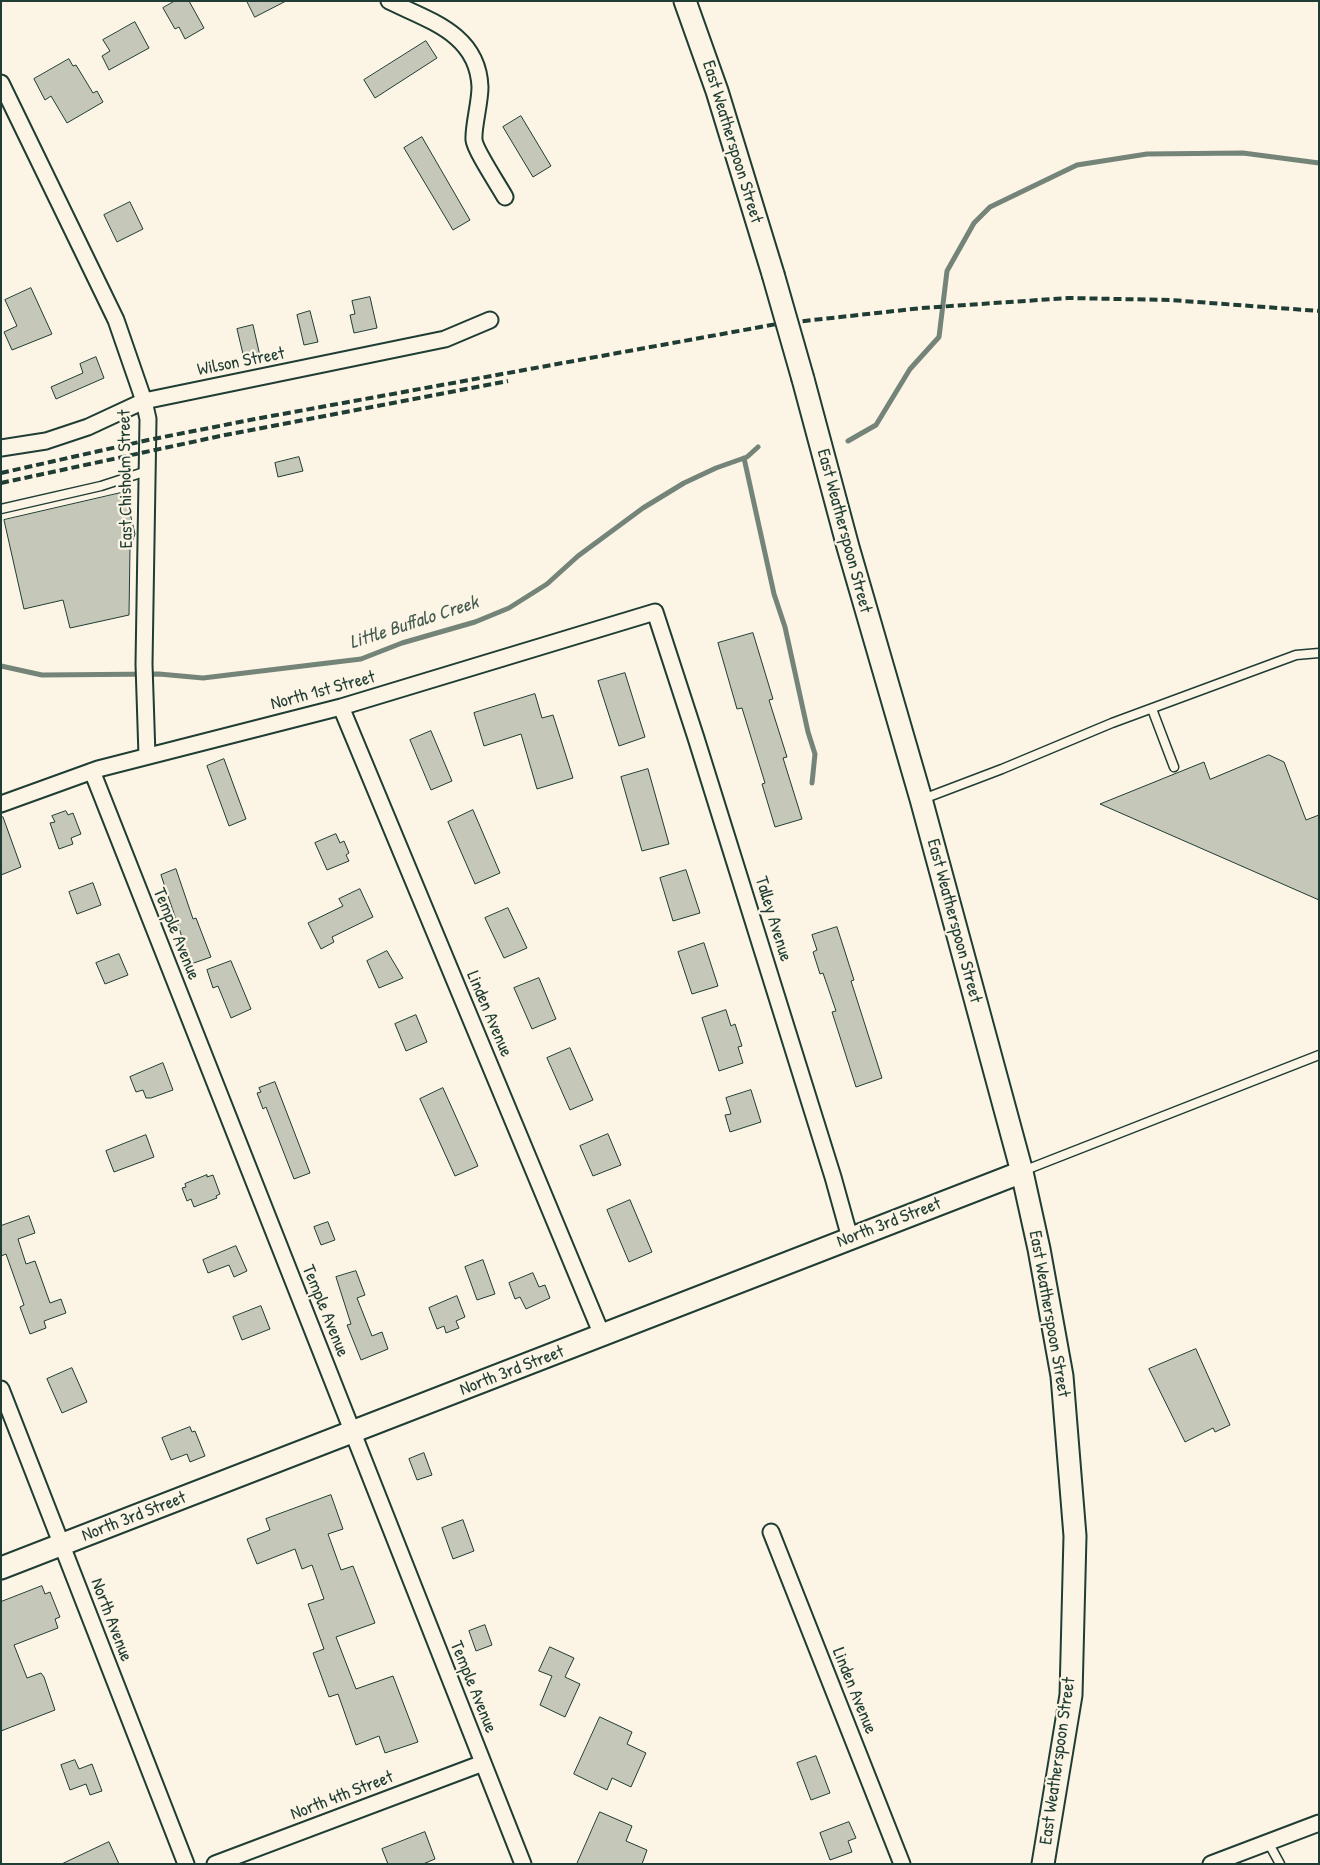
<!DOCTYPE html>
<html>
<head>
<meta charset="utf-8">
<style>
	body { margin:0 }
	#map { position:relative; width:1320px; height:1865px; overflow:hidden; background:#fcf5e5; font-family:"Patrick Hand",sans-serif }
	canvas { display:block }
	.frame { position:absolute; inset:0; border:2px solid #1f3d34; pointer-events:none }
</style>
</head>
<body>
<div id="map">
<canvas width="1320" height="1865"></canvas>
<div class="frame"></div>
</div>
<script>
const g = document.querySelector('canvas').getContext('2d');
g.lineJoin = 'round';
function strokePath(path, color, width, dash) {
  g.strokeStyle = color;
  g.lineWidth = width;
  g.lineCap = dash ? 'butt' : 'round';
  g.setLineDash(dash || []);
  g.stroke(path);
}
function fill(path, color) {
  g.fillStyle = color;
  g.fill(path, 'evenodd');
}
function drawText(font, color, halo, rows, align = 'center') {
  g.font = font + ' "Patrick Hand",sans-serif';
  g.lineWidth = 4.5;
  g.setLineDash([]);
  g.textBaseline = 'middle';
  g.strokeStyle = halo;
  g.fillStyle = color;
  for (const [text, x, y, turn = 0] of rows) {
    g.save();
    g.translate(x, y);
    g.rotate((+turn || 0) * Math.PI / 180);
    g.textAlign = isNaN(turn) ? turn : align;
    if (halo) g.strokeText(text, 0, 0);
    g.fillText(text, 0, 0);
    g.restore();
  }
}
const stream = new Path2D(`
	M848,441L876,425L910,369L939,337L947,271L974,223L990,207L1077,165L1147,154L1243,153L1319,163
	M744,458L774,594L785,627L808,732L815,754L812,783
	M1,666L42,675L159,674L203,678L361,659L402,643L475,622L509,608L547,584L578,556L643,508L684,483L716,468L747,457L758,447`);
const building = new Path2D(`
	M175,1H189L204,28L185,39L179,27L175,29L163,8Z
	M247,1H286L255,17Z
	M135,22L149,48L109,70L102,56L110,51L103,40Z
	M426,41L437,58L375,98L364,80Z
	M69,59L73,66L76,65L93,93L97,91L103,102L67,123L51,96L45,100L34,79Z
	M521,116L551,166L533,177L503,127Z
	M422,137L470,220L453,230L404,148Z
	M130,202L143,229L117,242L104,215Z
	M31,288L52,334L12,350L4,332L17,326L5,300Z
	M370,297L377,328L354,333L350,315L355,314L352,301Z
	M310,311L318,342L304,345L297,315Z
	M253,325L260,356L247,359L245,353L243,354L237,329Z
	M96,357L104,378L56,399L51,387L83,373L80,364Z
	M299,457L303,471L278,477L275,463Z
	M125,492L135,534L130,548L129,615L70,628L63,600L24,609L4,520Z
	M753,633L773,699L769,700L787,757L783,758L802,819L775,827L762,784L765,783L742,708L737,709L718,643Z
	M625,673L645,737L619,746L598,681Z
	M535,694L542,718L553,715L573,778L537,789L521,734L484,746L474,713Z
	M431,731L452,781L431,790L410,740Z
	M1269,755L1284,762L1306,820L1319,815V900L1100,804L1204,762L1210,779Z
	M224,759L246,819L229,826L207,766Z
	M648,769L669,844L642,851L621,777Z
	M473,810L500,873L475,884L448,822Z
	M66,811L68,815L73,813L81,834L71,838L73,844L59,849L50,823L55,822L52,816Z
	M3,817L21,867L1,875V818Z
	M336,834L340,843L344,841L349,853L346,855L349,861L327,870L315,843Z
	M176,869L193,919L196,918L211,957L191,964L161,875Z
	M686,870L700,913L673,921L660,878Z
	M93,883L101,905L77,914L69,892Z
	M360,889L373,917L332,937L334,942L321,949L308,923L343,906L339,899Z
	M508,908L527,948L504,958L485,918Z
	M837,927L854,980L851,981L882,1078L856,1087L832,1012L836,1011L823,973L820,974L813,952L817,950L812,935Z
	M704,943L718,986L692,994L678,952Z
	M387,951L403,978L379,988L367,961Z
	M119,954L128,975L105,984L96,963Z
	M231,961L251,1009L231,1018L218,986L213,988L207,970Z
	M539,978L556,1019L532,1029L514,988Z
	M726,1010L731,1026L735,1024L742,1046L738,1047L743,1063L719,1071L702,1018Z
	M416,1015L427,1042L406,1051L395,1024Z
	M570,1048L593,1100L570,1110L547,1058Z
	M163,1063L173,1090L151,1098H146L143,1090L136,1092L130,1077Z
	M275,1082L310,1173L294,1179L266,1107L263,1109L257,1093L261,1092L259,1088Z
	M443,1088L478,1166L455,1176L420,1099Z
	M751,1090L761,1122L730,1132L725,1115L731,1114L726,1098Z
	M608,1134L621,1165L593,1176L580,1146Z
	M146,1135L154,1157L114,1172L106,1151Z
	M207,1175V1177L213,1175L220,1194L216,1196L217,1198L194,1207L191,1199L187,1201L182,1188L186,1187L185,1184Z
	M630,1200L652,1252L629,1262L607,1210Z
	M29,1216L35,1233L18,1239L26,1264L35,1261L50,1303L61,1299L66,1313L44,1321L46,1328L30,1334L20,1307L24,1305L6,1254L1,1256V1226Z
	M328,1222L335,1240L321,1245L314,1227Z
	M236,1246L247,1271L234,1277L229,1265L208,1273L203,1260Z
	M483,1260L495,1294L477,1300L465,1267Z
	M356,1271L365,1295L357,1298L372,1336L382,1332L388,1349L361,1360L347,1325L351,1324L336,1277Z
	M533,1273L539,1287L545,1285L550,1298L526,1309L520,1297L515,1299L509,1283Z
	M457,1296L465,1317L456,1321L459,1328L446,1333L444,1326L437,1329L429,1308Z
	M261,1306L270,1329L242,1340L233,1317Z
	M1196,1349L1230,1425L1215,1432L1213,1428L1185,1442L1149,1369Z
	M72,1368L87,1402L62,1413L47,1379Z
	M190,1427L192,1432L195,1431L205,1456L190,1462L187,1454L171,1460L162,1438Z
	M424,1453L432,1475L417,1480L409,1459Z
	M331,1495L343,1529L328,1534L341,1570L353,1566L375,1623L336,1637L356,1689L393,1676L418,1742L385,1753L379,1736L356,1745L338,1694L329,1697L313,1653L324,1649L308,1604L324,1599L312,1565L302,1569L295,1549L257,1564L247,1539L270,1530L266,1519Z
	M463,1520L474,1551L453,1559L442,1528Z
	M42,1586L45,1594L50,1592L60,1617L55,1619L58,1628L14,1645L27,1678L41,1673L44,1677L55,1710L1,1731V1602Z
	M485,1625L492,1645L476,1651L469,1631Z
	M550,1647L574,1658L565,1677L580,1684L565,1717L540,1705L552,1676L539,1671Z
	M600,1717L632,1732L627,1744L646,1753L631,1787L612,1778L607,1790L574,1774Z
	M816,1756L830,1793L811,1800L797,1763Z
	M75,1760L79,1769L92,1764L102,1791L90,1795L86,1784L70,1790L61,1765Z
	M600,1812L632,1826L626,1841L647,1850L642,1864H577Z
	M849,1822L856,1838L848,1841L852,1852L830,1860L820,1833Z
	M425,1832L435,1859L423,1864H388L382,1849Z
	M109,1842L119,1864H62Z`);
const lane = new Path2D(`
	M1,509L101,486L147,471
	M1152,709L1174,767
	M923,799L1002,769L1112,723L1296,655L1319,653
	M1023,1171L1319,1055
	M1268,1842L1280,1864`);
const street = new Path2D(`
	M389,1C430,21 478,34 480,87C480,103 473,127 474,140C475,150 499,186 505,197
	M1,83L116,320L144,401L148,419L144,664L147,756
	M1,448L46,441L88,427L144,401L445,339L490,320
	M341,707L602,1335
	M92,771L523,1864
	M1,804L98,769L341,707L655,612L696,738L833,1177L850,1238
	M1,1389L186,1864
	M771,1532L902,1864
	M215,1864L483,1763
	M1211,1864L1319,1823`);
const secondary = new Path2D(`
	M685,1L717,91L773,274
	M803,379L848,547L921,799L1022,1172L1039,1249L1062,1376L1075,1536L1071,1695L1043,1864
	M1,1568L1022,1172`);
const rail = new Path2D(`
	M1,473L148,440L255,419L777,324L922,308L1068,298L1170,300L1319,311
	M1,483L225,435L508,381`);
const secondaryBridge = new Path2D(`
	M773,274L803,379`);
const streetNames = [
	["East Weatherspoon Street",732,142,73],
	["Wilson Street",241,362,-11],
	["East Chisholm Street",126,479,-91],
	["East Weatherspoon Street",844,531,75],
	["North 1st Street",323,691,-15],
	["Talley Avenue",773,919,73],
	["East Weatherspoon Street",954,921,75],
	["Temple Avenue",176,934,68],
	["Linden Avenue",489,1014,67],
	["North 3rd Street",889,1223,-21],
	["Temple Avenue",325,1311,68],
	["East Weatherspoon Street",1049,1314,80],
	["North 3rd Street",512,1371,-21],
	["North 3rd Street",134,1517,-21],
	["North Avenue",111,1620,69],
	["Temple Avenue",473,1687,68],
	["Linden Avenue",854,1691,68],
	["East Weatherspoon Street",1058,1761,-82],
	["North 4th Street",342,1796,-21]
];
const waterNames = [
	["Little Buffalo Creek",414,623,-18]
];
strokePath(stream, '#758479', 5);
fill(building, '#c5c7b9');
strokePath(building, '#1f3d34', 1);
strokePath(lane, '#1f3d34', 11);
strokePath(street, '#1f3d34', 19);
strokePath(secondary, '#1f3d34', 25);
strokePath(lane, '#fcf5e5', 8);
strokePath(street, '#fcf5e5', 15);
strokePath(secondary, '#fcf5e5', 21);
strokePath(rail, '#1f3d34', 4, [8, 4]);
strokePath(secondaryBridge, '#1f3d34', 25, []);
strokePath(secondaryBridge, '#fcf5e5', 21);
drawText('18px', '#1f3d34', '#fcf5e5', streetNames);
drawText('italic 19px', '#435a51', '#fcf5e5', waterNames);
</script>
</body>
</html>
